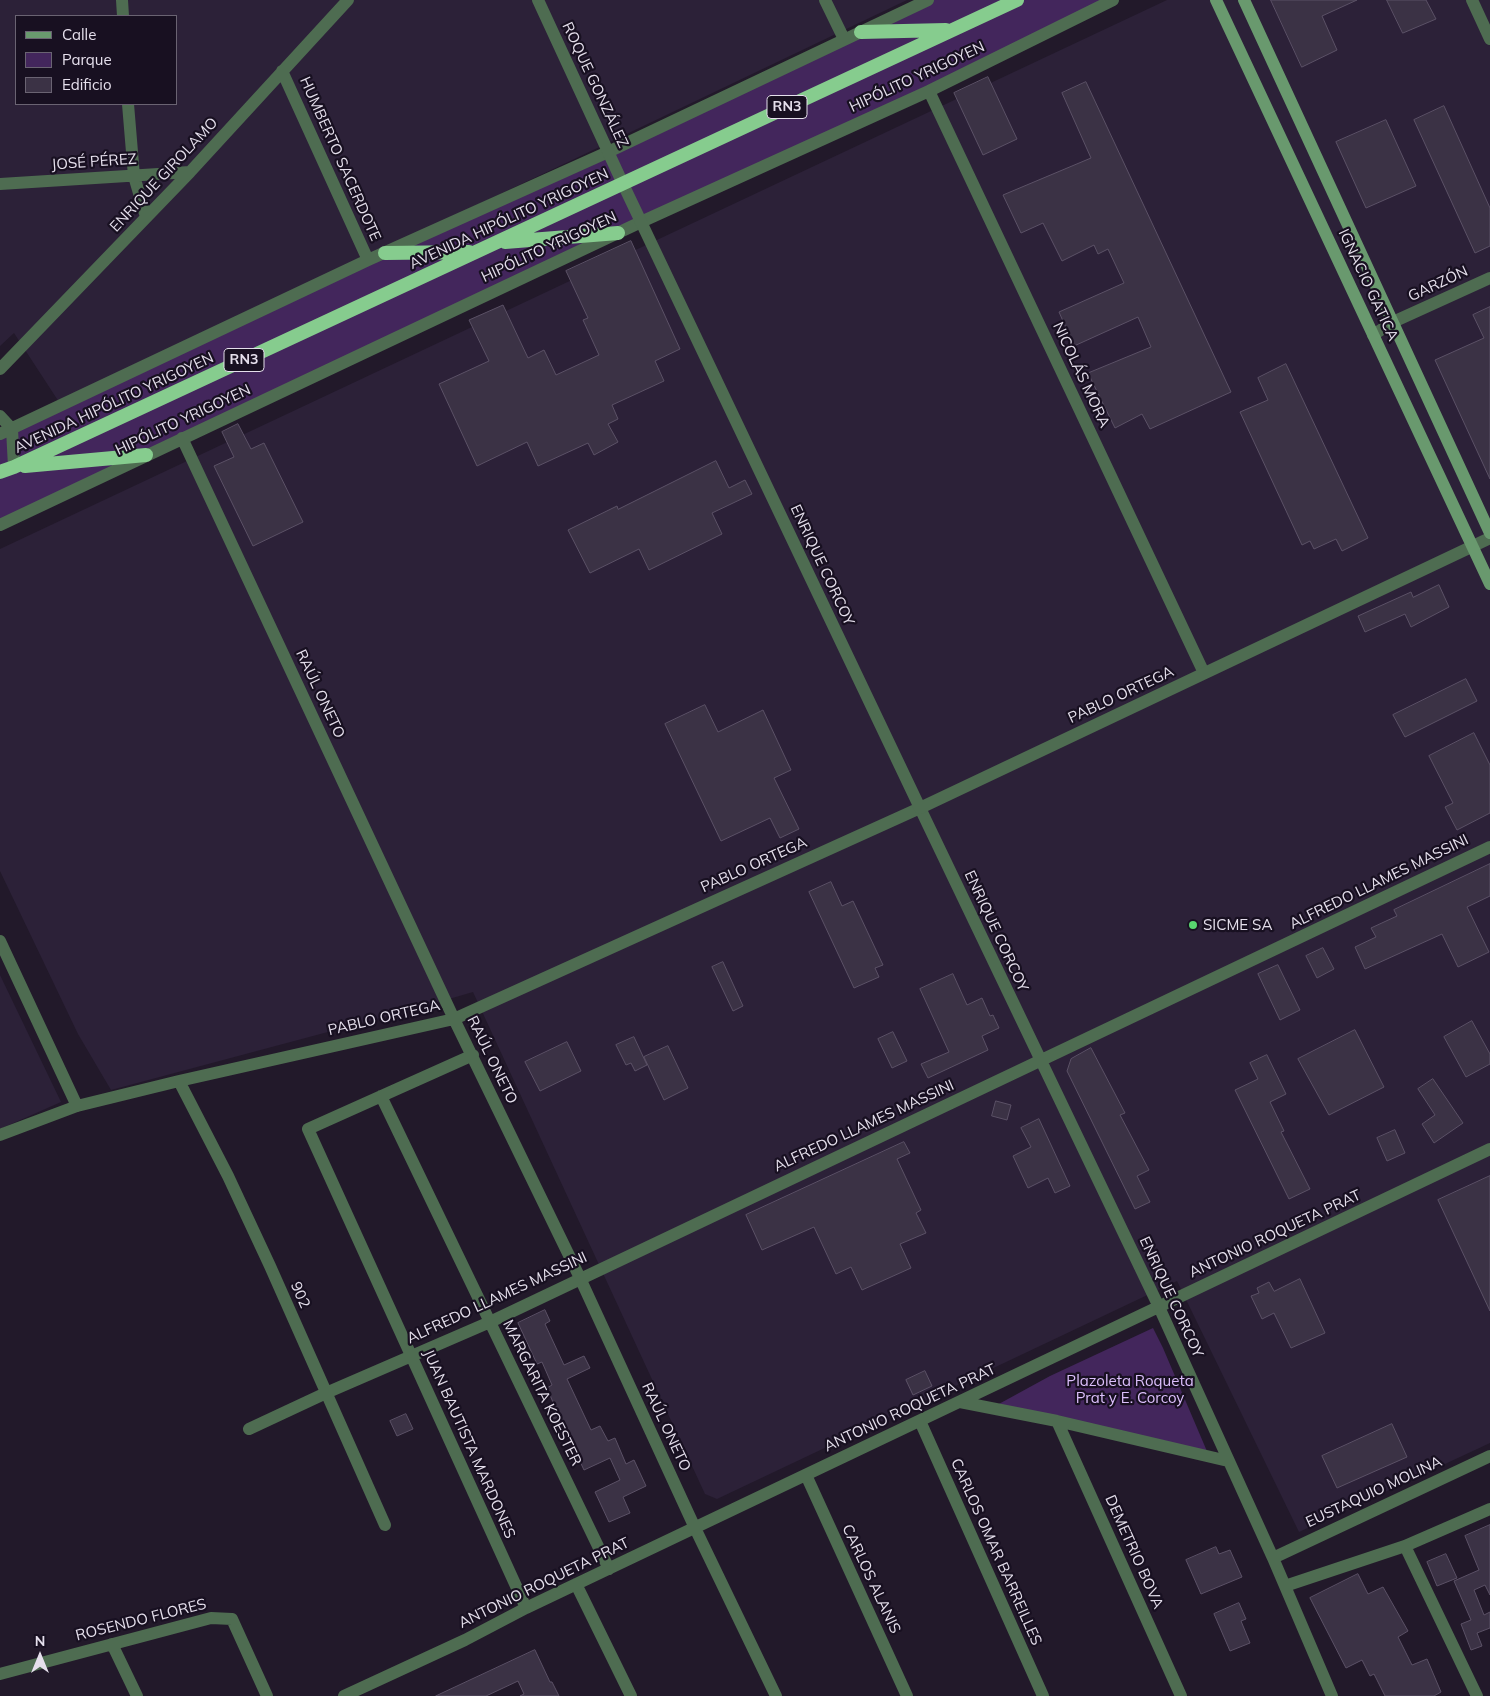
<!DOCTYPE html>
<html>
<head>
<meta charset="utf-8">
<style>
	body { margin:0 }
	#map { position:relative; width:1490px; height:1696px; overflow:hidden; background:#22192a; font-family:Mulish,sans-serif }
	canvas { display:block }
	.legend { position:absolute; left:15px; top:15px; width:162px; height:90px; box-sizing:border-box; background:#181021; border:1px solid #6a6372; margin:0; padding:6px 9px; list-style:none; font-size:15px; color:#e5dfec }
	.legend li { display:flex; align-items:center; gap:10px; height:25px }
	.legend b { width:25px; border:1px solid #6a6372 }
	.north { position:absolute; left:15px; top:1631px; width:50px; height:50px; -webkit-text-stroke:4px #181021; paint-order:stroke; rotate:0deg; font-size:14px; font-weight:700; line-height:20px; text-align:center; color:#e5dfec }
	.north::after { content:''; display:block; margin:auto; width:18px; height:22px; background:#e5dfec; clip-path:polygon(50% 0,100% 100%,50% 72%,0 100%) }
</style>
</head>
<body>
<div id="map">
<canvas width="1490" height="1696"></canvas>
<ul class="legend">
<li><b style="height:6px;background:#69996e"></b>Calle</li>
<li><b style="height:14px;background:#43265c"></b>Parque</li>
<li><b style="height:14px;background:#3b3245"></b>Edificio</li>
</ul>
<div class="north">N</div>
</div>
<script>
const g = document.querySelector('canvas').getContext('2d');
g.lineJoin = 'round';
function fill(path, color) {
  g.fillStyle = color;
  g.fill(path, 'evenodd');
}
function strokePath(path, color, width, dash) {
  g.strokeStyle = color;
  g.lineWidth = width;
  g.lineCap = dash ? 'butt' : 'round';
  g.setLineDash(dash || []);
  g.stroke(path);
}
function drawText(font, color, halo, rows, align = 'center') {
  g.font = font + ' Mulish,sans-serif';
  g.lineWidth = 4.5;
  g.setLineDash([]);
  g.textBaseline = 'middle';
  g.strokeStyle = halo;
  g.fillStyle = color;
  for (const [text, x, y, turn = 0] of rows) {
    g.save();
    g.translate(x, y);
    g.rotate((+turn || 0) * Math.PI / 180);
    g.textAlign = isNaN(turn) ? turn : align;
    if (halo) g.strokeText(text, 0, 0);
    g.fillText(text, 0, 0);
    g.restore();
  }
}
const built = new Path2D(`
	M0,0H907L568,162L59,402L14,333L0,346ZM16,16H176V104H16Z
	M1167,0H1490V1443L1299,1532L1177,1281L717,1499L705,1494L473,992L425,1006L111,1090L78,1034L0,871V549Z
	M0,975L61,1102L0,1129Z`);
const green = new Path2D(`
	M928,0H1113L0,525V434Z
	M1153,1328L1163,1348L1209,1456L997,1405L1050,1376Z`);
const building = new Path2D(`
	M1271,0H1357L1322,16L1337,50L1302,67Z
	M1387,0H1426L1436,19L1403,33Z
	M988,77L1017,139L983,155L954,93Z
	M1086,82L1231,392L1150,429L1142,414L1115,428L1088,373L1151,347L1138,317L1074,346L1059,312L1124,283L1108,249L1098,254L1094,245L1062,261L1043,223L1021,233L1003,195L1091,158L1062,93Z
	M1444,106L1490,208V246L1475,253L1414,120Z
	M1386,120L1416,186L1366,208L1336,142Z
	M631,241L680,349L655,361L664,381L612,405L618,419L608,424L618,442L594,455L588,443L538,466L527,442L477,466L439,384L489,361L469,320L503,305L528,358L544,350L556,375L599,355L583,320L588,318L566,271Z
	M1490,307V479L1435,360L1484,338L1473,315Z
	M1286,364L1368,538L1342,551L1336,539L1314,549L1310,541L1302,545L1240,412L1268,400L1258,378Z
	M238,424L251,449L264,443L303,522L253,546L214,466L234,457L222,432Z
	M716,461L729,488L745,480L752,494L712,513L722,534L649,570L639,549L590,573L568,530L617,506L618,509Z
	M1439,585L1449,607L1411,627L1405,614L1365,632L1358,616L1411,592L1413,597Z
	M1466,679L1477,701L1405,737L1393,715Z
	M705,705L718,732L763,710L791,770L774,778L799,829L780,838L770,818L721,841L665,724Z
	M1474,733L1490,765V813L1457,830L1445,807L1453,803L1429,756Z
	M1490,864V896L1467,907L1489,952L1458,967L1442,934L1365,969L1355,947L1376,937L1371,928L1397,916L1394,910Z
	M831,882L842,906L853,901L883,965L875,968L879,977L854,988L809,892Z
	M1323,948L1334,969L1317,978L1306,956Z
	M723,962L743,1006L733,1011L712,967Z
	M1278,965L1300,1010L1280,1020L1258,974Z
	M953,974L967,1005L982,998L990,1016L993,1015L999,1028L982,1036L988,1050L928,1078L921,1064L949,1052L920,989Z
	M1472,1021L1490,1054V1064L1466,1077L1444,1037Z
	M1355,1030L1384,1087L1329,1115L1298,1059Z
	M893,1032L907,1061L892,1068L878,1039Z
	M634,1037L647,1065L635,1071L631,1063L626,1065L616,1045Z
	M567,1042L581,1071L540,1091L525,1062Z
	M668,1046L688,1088L664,1100L644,1057Z
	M1091,1048L1125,1113L1120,1115L1149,1170L1137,1176L1150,1202L1135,1209L1067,1071L1071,1059Z
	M1267,1055L1286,1094L1270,1102L1284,1131L1281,1132L1310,1189L1289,1199L1235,1090L1258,1079L1250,1063Z
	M1433,1079L1463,1123L1434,1143L1422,1124L1435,1115L1418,1089Z
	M996,1101L1011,1105L1007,1120L992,1116Z
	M1039,1119L1070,1186L1055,1193L1048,1178L1028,1188L1013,1156L1031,1147L1021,1128Z
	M1395,1130L1405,1153L1387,1161L1377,1138Z
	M904,1142L910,1153L897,1159L921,1210L916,1213L926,1233L900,1244L911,1268L862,1290L851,1267L836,1274L814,1227L762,1250L746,1215Z
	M1490,1176V1311L1438,1200Z
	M1300,1279L1325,1333L1291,1348L1274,1313L1262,1319L1251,1296L1259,1293L1257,1288L1269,1282L1274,1291Z
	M545,1310L550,1321L545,1324L564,1365L584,1356L590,1368L567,1379L591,1430L600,1426L608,1441L615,1438L626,1464L634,1460L646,1486L623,1497L630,1513L609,1522L595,1492L620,1480L610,1458L584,1470L561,1421L554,1424L548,1410L555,1407L547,1388L552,1385L542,1362L537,1364L518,1323Z
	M925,1371L932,1386L913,1395L906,1380Z
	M406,1414L413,1429L397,1436L390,1421Z
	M1392,1424L1407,1457L1337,1488L1322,1456Z
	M1490,1525V1595L1485,1585L1474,1590L1484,1615L1490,1612V1628L1477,1633L1482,1646L1471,1650L1461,1624L1471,1620L1454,1581L1479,1570L1465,1536Z
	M1216,1547L1219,1554L1230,1550L1242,1577L1201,1594L1186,1560Z
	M1446,1554L1457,1578L1437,1586L1427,1562Z
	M1358,1574L1368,1594L1383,1587L1408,1631L1398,1637L1412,1665L1427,1659L1441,1692L1434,1696H1385L1374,1674L1370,1676L1362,1660L1346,1668L1310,1598Z
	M1239,1603L1246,1619L1241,1621L1250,1643L1230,1651L1214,1614Z
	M535,1650L550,1682H552L559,1696H520L524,1694L518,1681L486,1696H436Z`);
const minor = new Path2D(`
	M122,0L123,16
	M825,0L844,39
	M1472,0L1490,39
	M282,71L368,260
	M929,91L1204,673
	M128,104L134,176L146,217
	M0,184L190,172
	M1373,335L1393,322L1490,278
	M0,369L190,172L348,0
	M0,416L12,429L14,467
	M0,434L368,260L608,152L928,0
	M182,438L454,1019L580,1278L695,1528L776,1696
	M0,525L641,222L929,91L1113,0
	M0,941L77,1106
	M473,1055L308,1129L526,1608
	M179,1081L228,1176L270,1266L385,1525
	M381,1096L609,1569
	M0,1135L77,1106L179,1081L454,1019L920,808L1159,1307L1273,1558L1332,1696
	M960,1402L1057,1421L1228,1461
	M920,1421L1043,1696
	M1057,1421L1181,1696
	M249,1429L326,1393L490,1322L1490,847
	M806,1475L907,1696
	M1405,1546L1477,1696
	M1273,1558L1490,1456
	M576,1584L631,1696
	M1285,1586L1405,1546L1490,1509
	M112,1644L137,1696
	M0,1674L211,1618L232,1619L267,1696
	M344,1696L465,1640L526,1608L1490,1149`);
const tertiary = new Path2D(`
	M538,0L623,184L920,808L1490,538`);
const secondary = new Path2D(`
	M1216,0L1490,584
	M1244,0L1490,533`);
const trunk = new Path2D(`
	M861,32L946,30
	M505,242L618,233
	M385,253L469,252
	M25,466L146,455
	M0,472L14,467L1017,0`);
const markers = [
	[1193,925,5,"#58d56f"]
];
const shields = [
	[787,107,40],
	[244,360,40]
];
const shieldNames = [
	["RN3",787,107],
	["RN3",244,360]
];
const streetNames = [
	["HIPÓLITO YRIGOYEN",917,77,-25],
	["ROQUE GONZÁLEZ",595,85,65],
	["HUMBERTO SACERDOTE",340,159,66],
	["JOSÉ PÉREZ",94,162,-4],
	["ENRIQUE GIROLAMO",164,175,-47],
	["AVENIDA HIPÓLITO YRIGOYEN",509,219,-25],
	["HIPÓLITO YRIGOYEN",549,247,-25],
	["GARZÓN",1438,284,-25],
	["IGNACIO GATICA",1368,285,65],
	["NICOLÁS MORA",1081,375,65],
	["AVENIDA HIPÓLITO YRIGOYEN",114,403,-25],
	["HIPÓLITO YRIGOYEN",183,420,-25],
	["ENRIQUE CORCOY",822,565,65],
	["RAÚL ONETO",320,694,65],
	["PABLO ORTEGA",1121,695,-25],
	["PABLO ORTEGA",754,865,-24],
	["ALFREDO LLAMES MASSINI",1379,882,-26],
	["ENRIQUE CORCOY",996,931,65],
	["PABLO ORTEGA",384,1018,-13],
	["RAÚL ONETO",492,1060,64],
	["ALFREDO LLAMES MASSINI",864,1126,-25],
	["ANTONIO ROQUETA PRAT",1275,1234,-25],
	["902",300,1295,66],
	["ENRIQUE CORCOY",1171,1297,65],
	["ALFREDO LLAMES MASSINI",497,1298,-25],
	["MARGARITA KOESTER",542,1393,64],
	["ANTONIO ROQUETA PRAT",910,1408,-25],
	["RAÚL ONETO",666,1427,65],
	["JUAN BAUTISTA MARDONES",469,1444,66],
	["EUSTAQUIO MOLINA",1374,1492,-25],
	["CARLOS OMAR BARREILLES",996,1552,66],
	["DEMETRIO BOVA",1134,1552,66],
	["CARLOS ALANIS",871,1579,65],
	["ANTONIO ROQUETA PRAT",544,1583,-26],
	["ROSENDO FLORES",141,1620,-14]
];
const poiNames = [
	["SICME SA",1203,925]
];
const parkNames = [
	["Plazoleta Roqueta",1130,1381],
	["Prat y E. Corcoy",1130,1398]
];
fill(built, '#2c2138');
fill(green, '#43265c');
fill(building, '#3b3245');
strokePath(building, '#5b5166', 1);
strokePath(minor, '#4e6c51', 12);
strokePath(tertiary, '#4e6c51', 12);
strokePath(secondary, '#69996e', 12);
strokePath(trunk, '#86cc8e', 14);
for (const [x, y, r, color] of markers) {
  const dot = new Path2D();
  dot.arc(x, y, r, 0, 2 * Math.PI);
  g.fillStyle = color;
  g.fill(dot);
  strokePath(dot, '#181021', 2);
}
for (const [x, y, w] of shields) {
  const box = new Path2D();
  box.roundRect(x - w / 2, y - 11.5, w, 23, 4);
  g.fillStyle = '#181021';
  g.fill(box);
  strokePath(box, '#e5dfec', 1);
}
drawText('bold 14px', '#e5dfec', null, shieldNames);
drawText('15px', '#e5dfec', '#181021', streetNames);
drawText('15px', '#e5dfec', '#181021', poiNames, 'left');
drawText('15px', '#dcbffc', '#181021', parkNames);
</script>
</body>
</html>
